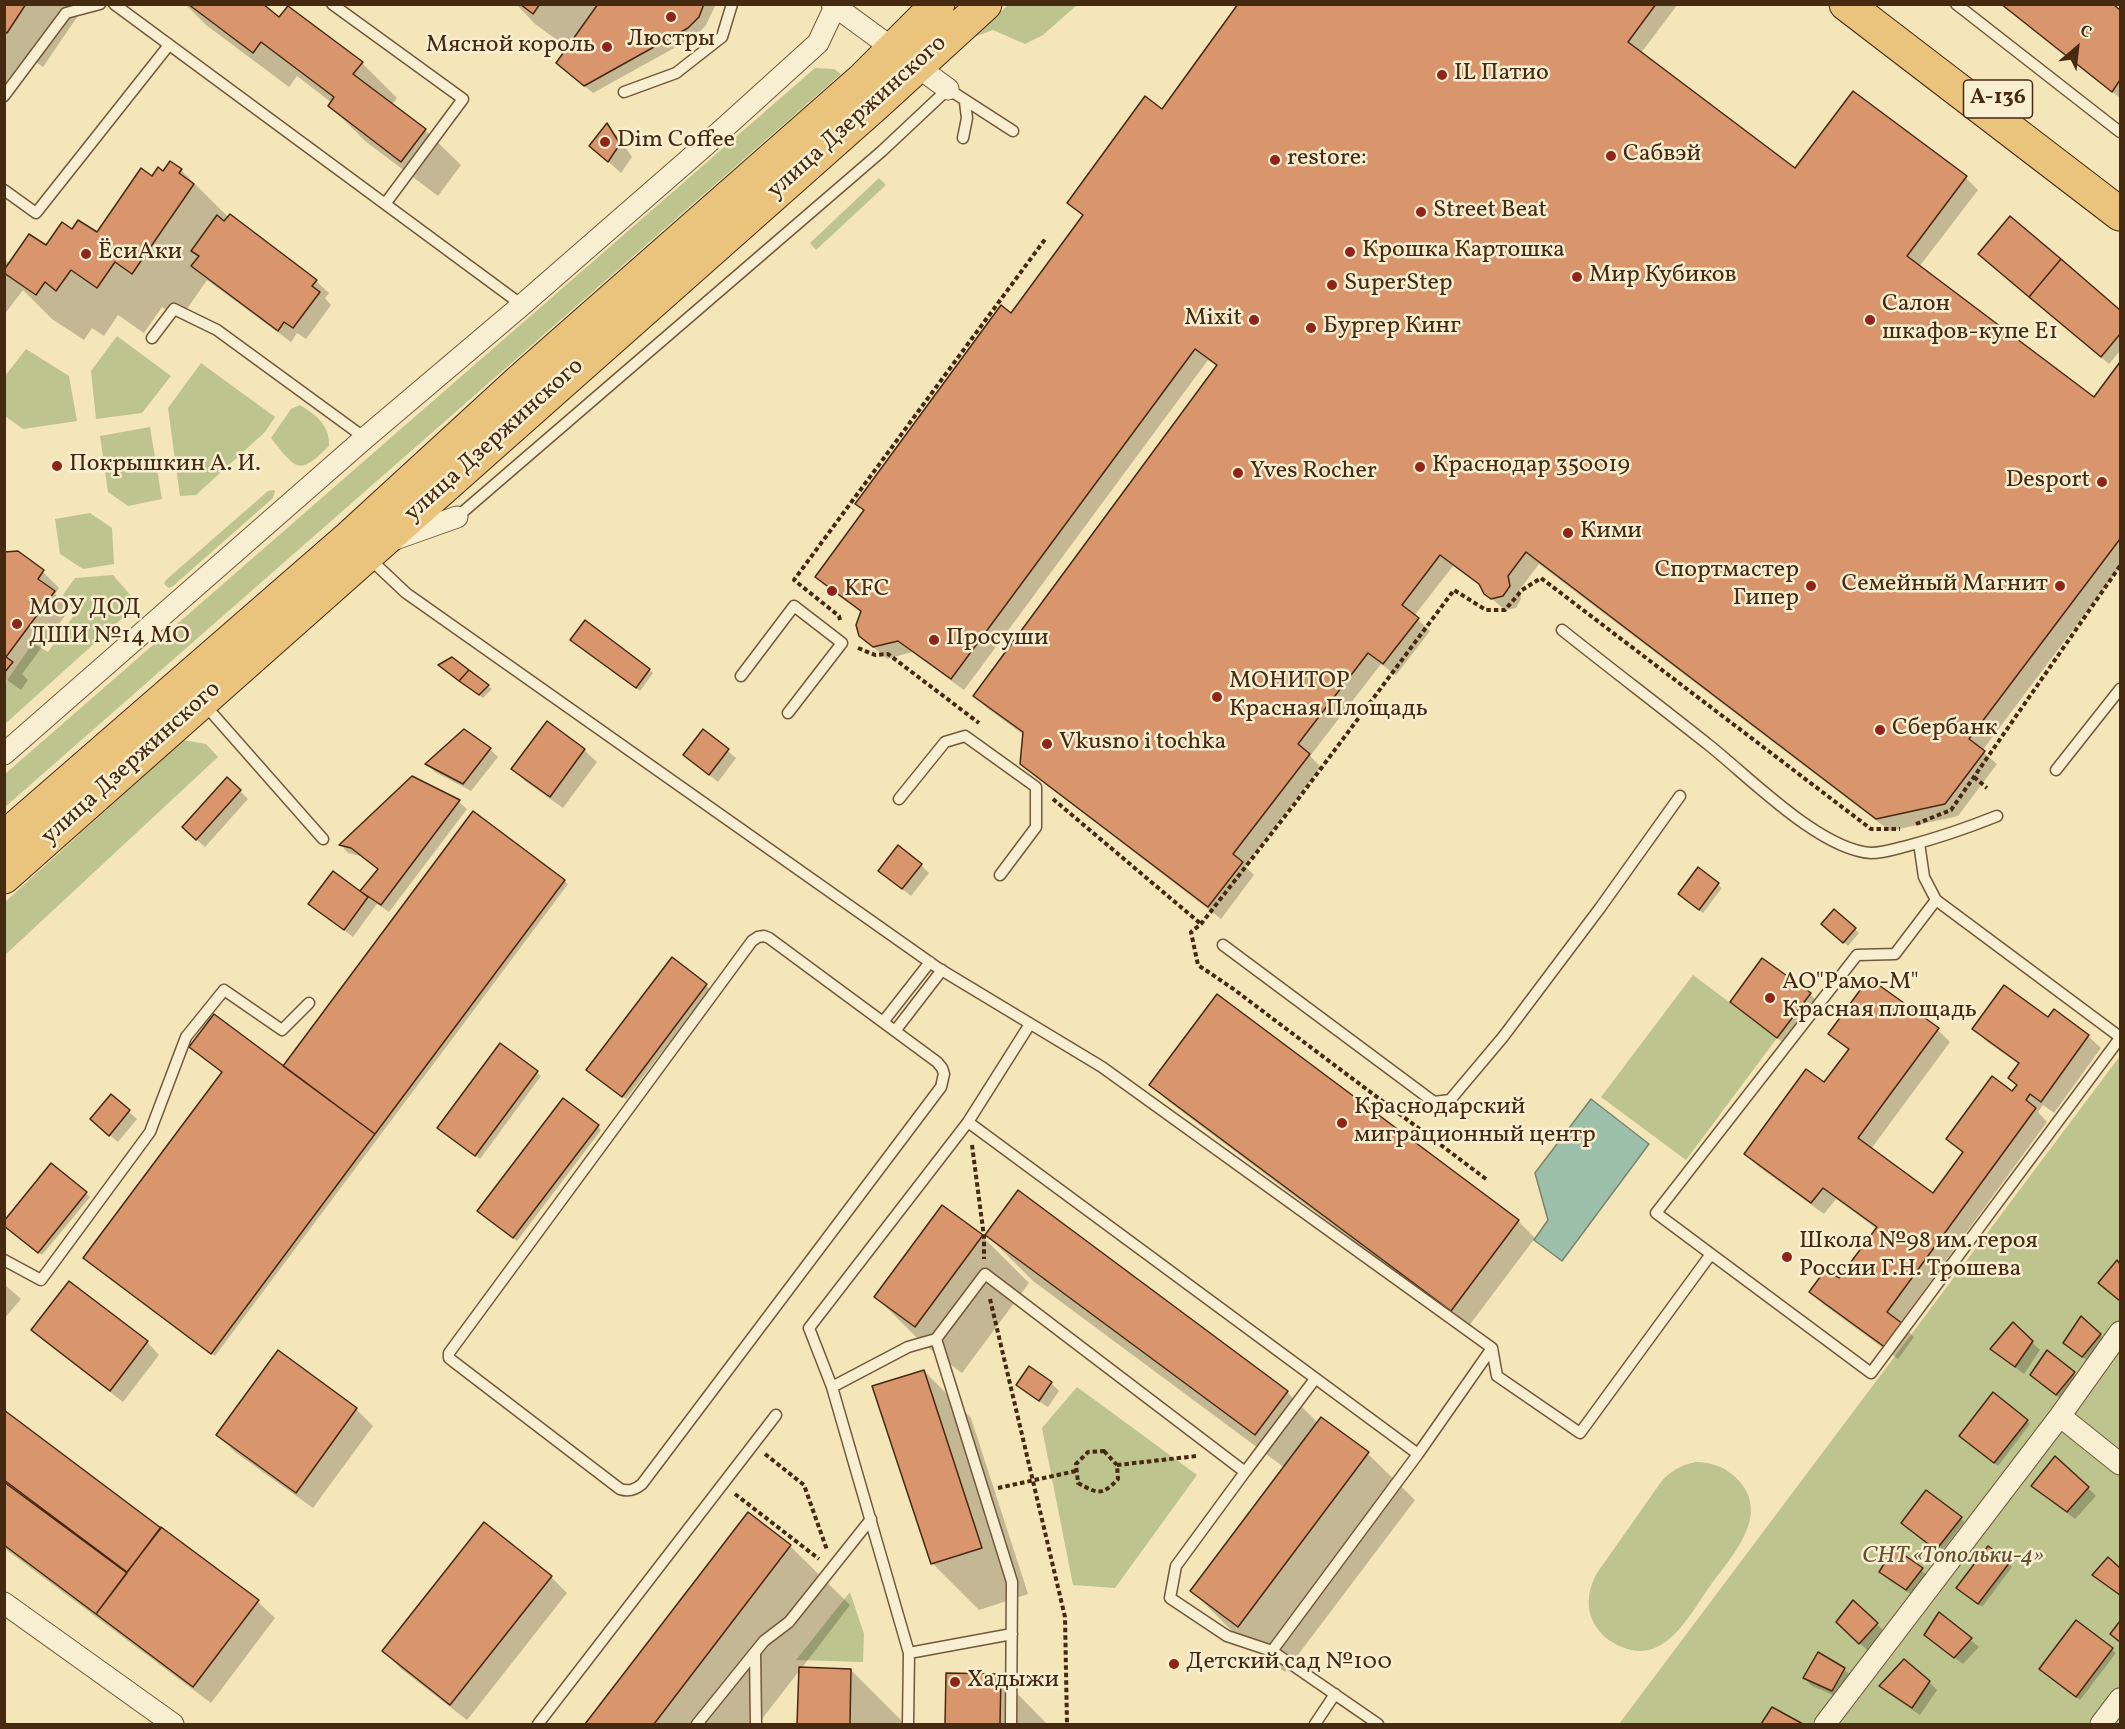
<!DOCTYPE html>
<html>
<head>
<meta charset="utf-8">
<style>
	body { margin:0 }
	#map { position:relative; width:2125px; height:1729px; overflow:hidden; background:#f5e6b9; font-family:Vollkorn,serif }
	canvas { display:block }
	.frame { position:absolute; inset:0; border:6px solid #462911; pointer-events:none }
	.north { position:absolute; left:2047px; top:18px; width:60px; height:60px; -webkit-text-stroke:4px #f8efd2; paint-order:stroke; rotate:28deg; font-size:16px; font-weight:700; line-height:24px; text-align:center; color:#462911 }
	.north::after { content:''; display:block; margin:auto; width:21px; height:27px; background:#462911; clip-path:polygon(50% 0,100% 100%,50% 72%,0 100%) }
</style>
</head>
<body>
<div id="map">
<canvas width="2125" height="1729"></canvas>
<div class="frame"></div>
<div class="north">С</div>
</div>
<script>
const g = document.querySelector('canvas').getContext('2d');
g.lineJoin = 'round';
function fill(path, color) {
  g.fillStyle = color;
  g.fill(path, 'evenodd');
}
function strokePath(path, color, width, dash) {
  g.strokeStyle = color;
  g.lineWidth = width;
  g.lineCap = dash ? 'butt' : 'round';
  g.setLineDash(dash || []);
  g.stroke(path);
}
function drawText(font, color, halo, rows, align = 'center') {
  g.font = font + ' Vollkorn,serif';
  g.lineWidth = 5;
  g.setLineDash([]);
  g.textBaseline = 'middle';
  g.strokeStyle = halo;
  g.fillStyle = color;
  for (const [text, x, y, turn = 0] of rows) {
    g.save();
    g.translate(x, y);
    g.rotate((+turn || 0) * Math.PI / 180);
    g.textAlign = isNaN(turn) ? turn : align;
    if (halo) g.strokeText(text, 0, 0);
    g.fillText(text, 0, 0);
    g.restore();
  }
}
const green = new Path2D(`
	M1008,5H1077L1043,35L1025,44L993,30L974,37Z
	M815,68L834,69L841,74L5,807V774Z
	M879,178L886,185L816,250L810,243Z
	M117,336L171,376L142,413L96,419L91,371Z
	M26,349L69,376L77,421L23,429L5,416V376Z
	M201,363L275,417L265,432L196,495L180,496L168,408Z
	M300,405C316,415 330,425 329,446C298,477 296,469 271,438L291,409Z
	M150,427L162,499L128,506L108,492L100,436Z
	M273,490L275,491L273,498L173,586L169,588L166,586L164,583L167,579L268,491Z
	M90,513L112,528L114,564L83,569L60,554L55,519Z
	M113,575L138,604L5,724V683L33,643L48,652L77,611L60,599L75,578Z
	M183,740L206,744L218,757L5,955V902Z
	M1693,975L1777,1038L1686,1160L1601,1097Z
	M2120,1056V1724H1619Z
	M1077,1387L1197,1475L1115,1588L1073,1585L1042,1428Z
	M1696,1462C1713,1462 1728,1468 1740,1482C1770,1517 1731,1557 1710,1586C1690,1614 1665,1666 1622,1647C1612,1643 1603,1637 1597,1628C1585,1611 1587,1591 1597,1573L1661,1482C1670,1471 1681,1465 1696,1462Z
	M850,1592L864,1634L863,1662L796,1660Z`);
const water = new Path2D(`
	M1591,1099L1649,1144L1562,1261L1534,1240L1548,1220L1535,1173Z`);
const shadow = new Path2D(`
	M4,4H86L43,67L33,60L4,101Z
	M185,4H261L280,19L362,63L397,98L392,105L425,130L461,165L438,196L365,141L330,106L332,103L297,76L289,87L206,25Z
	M516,4H716L706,25L696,36L593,93L566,71L568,48L535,24Z
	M1240,4H1678L1641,53L1796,170L1966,178L1978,190L1919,267L2094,399L2120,364V567L1982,751L1997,764L1958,816L1890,831L1539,564L1520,589L1521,599L1516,608L1505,610L1485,593L1483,588L1453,566L1414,616L1430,631L1396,675L1381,664L1310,756L1321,767L1245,866L1254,875L1221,919L1035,776L1022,764L1024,735L987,708L975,696L1218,367L1208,360L964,690L912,652L887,659L860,635L862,613L829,589L817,577L865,511L857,503L1012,315L1084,217L1069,203L1162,111Z
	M2001,4H2111L2120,12V98Z
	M607,126L619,138L632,157L621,173L591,146Z
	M171,163L181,170L229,218L316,281L329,293L325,298L331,305L306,339L297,333L291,342L207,280L180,319L162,307L144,333L118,315L104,336L92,328L84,340L52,319L23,290L4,315V259L10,264L47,247L73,231L97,234L152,178L164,173Z
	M2011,219L2120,311V351L2109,364L1988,262Z
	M4,554L43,572L59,588L55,594L70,609L22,674L28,680L21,690L4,678Z
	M575,644L649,670L653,673L640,691Z
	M452,659L492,689L483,698L443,668Z
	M547,723L584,750L597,762L563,808L525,781L513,769Z
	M704,731L736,758L718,782L685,755Z
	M490,749L498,757L471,791L435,772L427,764Z
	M412,778L459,802L467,809L389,912L377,904L353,937L310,904L360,893L379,870L361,856L348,853L341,845Z
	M240,791L248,799L205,847L191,835Z
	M921,865L929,873L911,896L880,871Z
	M1699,870L1722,888L1703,913L1683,898Z
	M564,881L568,884L215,1356L88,1261L283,1068Z
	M1834,911L1859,933L1848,946L1823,924Z
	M672,959L710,989L626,1099L592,1073Z
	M1810,994L1818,1002L1786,1045L1732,1002Z
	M1218,996L1518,1221L1535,1238L1468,1327L1168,1101L1151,1084Z
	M2054,1011L2088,1036L2101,1048L2054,1113L2043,1105L2038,1112L2047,1122L1900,1323L1914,1337L1898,1359L1823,1304L1811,1292L1840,1280L1877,1229L1836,1199L1824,1214L1759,1167L1746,1154L1824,1084L1849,1051L1830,1034L1938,1030L1950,1042L1871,1149L1934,1195L1964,1154L1948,1139L2013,1093L2018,1086L2010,1078L2020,1065L1986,1041L1974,1028L2049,1019Z
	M500,1045L541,1076L480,1159L443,1132Z
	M111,1096L137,1119L118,1142L100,1127Z
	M598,1127L601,1130L517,1241L483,1215Z
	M51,1165L90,1197L42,1255L7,1227Z
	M1018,1192L1287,1392L1318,1423L1368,1454L1415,1500L1285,1672L1239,1638L1192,1591L1285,1468L1033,1281L987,1235Z
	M982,1236L1029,1283L962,1373L923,1344L876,1297Z
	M69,1283L147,1342L159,1355L123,1402L45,1342L33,1330Z
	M4,1284L21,1299L4,1319Z
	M2082,1318L2108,1343L2091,1364L2065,1343Z
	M2013,1324L2040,1350L2024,1374L1992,1349Z
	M278,1352L356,1409L373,1426L313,1508L235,1452L218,1435Z
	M2048,1352L2082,1381L2065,1402L2040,1383Z
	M924,1371L971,1418L1028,1594L979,1610L932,1563Z
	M1051,1383L1059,1391L1048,1407L1026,1393L1018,1385Z
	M4,1412L258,1602L275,1618L211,1703L4,1548Z
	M2027,1421L2030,1424L1998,1466L1964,1439Z
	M2033,1486L2088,1488L2096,1496L2075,1519Z
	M749,1514L790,1546L850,1605L801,1669L851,1670L905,1724H798L800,1670L758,1724H587Z
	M1961,1518L1964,1522L1940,1553L1906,1526Z
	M1894,1550L1930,1577L1915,1597L1889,1580L1881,1572Z
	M2108,1559L2120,1571V1596L2094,1575Z
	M2009,1563L2012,1567L1982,1607L1962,1591Z
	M551,1577L567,1593L467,1720L400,1668L384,1651Z
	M1854,1602L1885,1632L1868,1651L1838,1622Z
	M1939,1614L1979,1647L1963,1664L1925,1635Z
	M2076,1622L2116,1653L2080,1700L2044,1673Z
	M1844,1669L1852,1677L1840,1698L1812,1686L1804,1678Z
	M947,1675L1000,1676L1047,1724H947Z
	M1929,1682L1937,1690L1920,1715L1889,1694L1881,1686Z
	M1773,1709L1801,1724H1763Z`);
const building = new Path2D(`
	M4,4H26L7,33L4,31Z
	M188,4H263L279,17L288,6L363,62L353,74L426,129L401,162L328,106L334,97L261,42L253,53Z
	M520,4H540L533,14Z
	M598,4H704L699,17L688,28L584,86L556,63Z
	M1238,4H1656L1628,42L1795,168L1853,91L1967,176L1907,256L2094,397L2120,362V539L1969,739L1985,751L1945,804L1876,819L1526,552L1508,576L1510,586L1503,596L1491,599L1484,594L1479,584L1440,555L1402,605L1419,618L1383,664L1368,653L1298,744L1310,754L1233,854L1243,862L1208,907L1020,764L1023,732L973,696L1217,365L1195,349L951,679L898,641L873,647L859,636L856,625L861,611L815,577L864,510L855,504L1001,305L1011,313L1083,215L1067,203L1145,96L1162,109Z
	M2001,4H2113L2120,10V80L2112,92Z
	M607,123L620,144L608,162L589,146Z
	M170,161L182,169L179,173L194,184L132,274L115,262L97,288L71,270L56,291L45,282L36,295L4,273V270L29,234L46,245L62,222L72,229L78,220L97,232L141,168L152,176L158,167L163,171Z
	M230,214L317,280L312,286L320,292L293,328L284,322L278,331L191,266L199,256L191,251L217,215L224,221Z
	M2010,216L2061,259L2029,297L1978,254Z
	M2061,259L2120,310V334L2101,357L2029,297Z
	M18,551L44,570L38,579L55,591L6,657L13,662L4,673V552Z
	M585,620L650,669L636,688L570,640Z
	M452,657L469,670L459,681L438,665Z
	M469,670L489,685L479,695L459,681Z
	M547,721L585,749L550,797L511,769Z
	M464,729L491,748L463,784L425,764Z
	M703,729L729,749L709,775L683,755Z
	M412,776L460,800L381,905L360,891L378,869L351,848L339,845Z
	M227,777L241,790L196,840L182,827Z
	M473,811L565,880L375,1134L283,1066Z
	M898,845L922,864L902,889L878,871Z
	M1698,867L1719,883L1699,910L1678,894Z
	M333,871L368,897L344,930L308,904Z
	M1834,909L1856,928L1843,943L1821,924Z
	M672,957L707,984L622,1097L586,1070Z
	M1762,958L1811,993L1777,1038L1730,1002Z
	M1869,978L1939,1028L1858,1138L1933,1193L1963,1152L1946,1139L1992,1076L2012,1091L2017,1085L2008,1078L2019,1063L1972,1029L2004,985L2048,1017L2054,1009L2089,1035L2041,1102L2030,1094L2026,1100L2036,1108L1887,1312L1903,1324L1886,1348L1809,1292L1826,1269L1839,1278L1877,1227L1823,1188L1811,1203L1744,1154L1806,1069L1824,1082L1849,1049L1828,1034Z
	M1217,994L1519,1220L1451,1311L1149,1085Z
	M214,1014L375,1134L211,1354L83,1258L222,1072L189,1047Z
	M500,1043L538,1071L475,1156L437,1128Z
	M111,1094L130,1110L109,1136L90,1119Z
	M563,1098L599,1125L513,1238L477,1211Z
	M51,1163L87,1192L38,1253L4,1226V1221Z
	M1018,1190L1288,1391L1255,1435L985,1235Z
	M942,1205L983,1235L915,1327L874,1297Z
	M2117,1260L2120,1264V1301L2098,1283Z
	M69,1281L148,1341L110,1391L31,1330Z
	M2081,1316L2101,1334L2082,1357L2063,1343Z
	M2013,1322L2033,1341L2015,1367L1990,1349Z
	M278,1350L357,1408L296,1493L216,1435Z
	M2047,1350L2075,1372L2056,1395L2030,1375Z
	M1029,1366L1052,1382L1039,1401L1016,1385Z
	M924,1370L982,1548L931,1564L872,1386Z
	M1993,1392L2028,1420L1994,1463L1959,1436Z
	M4,1410L161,1528L127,1572L4,1480Z
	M1321,1417L1369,1452L1238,1627L1190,1591Z
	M2055,1456L2089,1487L2067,1512L2031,1486Z
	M4,1482L127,1573L96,1614L4,1545Z
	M1926,1490L1962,1517L1936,1550L1901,1523Z
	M748,1512L791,1545L654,1724H585Z
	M484,1522L552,1576L450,1705L382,1651Z
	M161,1527L259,1600L193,1687L96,1614Z
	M1988,1546L2010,1562L1978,1604L1956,1588Z
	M1894,1548L1923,1568L1906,1590L1879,1572Z
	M2108,1557L2120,1568V1595L2092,1575Z
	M1853,1600L1878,1623L1859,1644L1836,1622Z
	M1939,1612L1972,1638L1954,1658L1924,1635Z
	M2076,1620L2113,1648L2076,1697L2039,1669Z
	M2120,1621V1642L2110,1634Z
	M1818,1652L1845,1668L1832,1691L1803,1678Z
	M1904,1659L1930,1681L1912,1708L1879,1686Z
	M799,1667L851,1669L850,1724H797Z
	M946,1673L1001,1674L1000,1724H945Z
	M1772,1707L1803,1724H1761Z`);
const path = new Path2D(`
	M840,620L839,616L794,580L1046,238
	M858,648L875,655L888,654L979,723
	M1974,777L1987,788
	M1053,799L1201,924
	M1916,824L1951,810L2120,566
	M972,1145L984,1237V1259
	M1486,1179L1232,988L1198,965L1191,932L1201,924L1296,802L1454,590L1486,610H1505L1522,590L1541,578L1871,829H1900
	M990,1299L1065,1617L1067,1724
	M1104,1451L1117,1465L1118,1479C1102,1496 1098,1494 1078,1483L1076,1464L1088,1452Z
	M765,1454L804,1485L827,1550
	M1117,1465L1197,1456
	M998,1488L1076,1471
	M735,1494L819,1559`);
const lane = new Path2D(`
	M114,4L522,305
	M332,4L463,99L385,204
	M1956,4L2120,132
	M624,92L676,73L722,37L732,4
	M4,96L66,13L100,4
	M963,138L967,118L965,102
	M4,190L36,213L169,45
	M152,338L174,309L217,330L365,438
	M457,517L882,151L948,89L1013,131
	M369,558L406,593L938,968L1102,1067L1492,1348L1497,1376L1580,1433L1711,1254L1656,1213L1857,955L1895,954L1936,900L1924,877L1919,843
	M1562,630C1611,669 1661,707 1710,746C1749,777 1820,850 1871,853C1883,853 1895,849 1907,846C1938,838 1967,828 1997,816
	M741,676L794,606L842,643L788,713
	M204,704L323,839
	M2056,770L2120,689
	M899,799L945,742L965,736L1036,787V827L1000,875
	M1936,900L2120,1037
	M764,936L769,938L937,1062L942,1068L944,1074L941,1087L642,1484C635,1490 629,1492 620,1489L454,1362L449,1358V1353L752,941L758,937Z
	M1223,945L1434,1102L1450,1100L1503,1037L1600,908L1680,796
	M883,1022L930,962
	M895,1031L942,970
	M968,1122L1418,1454
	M1711,1254L1871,1373L2120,1038
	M4,1260L41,1280L150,1132L186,1037L224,990L282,1030L309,1003
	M832,1387L908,1347L936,1339
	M1245,1472L1315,1379
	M1272,1651L1418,1454L1492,1348
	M755,1652L756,1724
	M909,1653L1012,1634
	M538,1724L776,1415
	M697,1724L764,1641L789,1622L871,1519
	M908,1724L909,1653L832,1387L809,1328L968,1122L1030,1024
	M1011,1724L1012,1582L936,1339L985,1274L1245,1472L1176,1566L1170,1598L1227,1636L1272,1651L1378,1724
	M1315,1724L1335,1694`);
const street = new Path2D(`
	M832,4L948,89
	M395,539L457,517
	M4,754L365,438L522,305L701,149L818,43L835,7
	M2060,1416L2120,1464
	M4,1603L173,1724
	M1825,1724L2060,1416L2120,1332
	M2101,1724L2120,1699`);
const primary = new Path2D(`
	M1846,4L2120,214
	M4,838L350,537L520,381L862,80L938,4
	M4,877L877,103L985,4`);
const markers = [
	[671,17,6,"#8f2418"],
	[607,47,6,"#8f2418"],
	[1442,75,6,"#8f2418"],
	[605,142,6,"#8f2418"],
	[1611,156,6,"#8f2418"],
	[1275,160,6,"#8f2418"],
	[1421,212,6,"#8f2418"],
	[1350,252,6,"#8f2418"],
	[86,254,6,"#8f2418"],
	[1577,277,6,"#8f2418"],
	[1332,285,6,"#8f2418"],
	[1254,320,6,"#8f2418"],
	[1870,320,6,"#8f2418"],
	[1311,328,6,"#8f2418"],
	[57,466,6,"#8f2418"],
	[1420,467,6,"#8f2418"],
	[1238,473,6,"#8f2418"],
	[2102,482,6,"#8f2418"],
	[1568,533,6,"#8f2418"],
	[1811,586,6,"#8f2418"],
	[2060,586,6,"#8f2418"],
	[832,591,6,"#8f2418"],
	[17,624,6,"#8f2418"],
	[934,640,6,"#8f2418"],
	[1217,697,6,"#8f2418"],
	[1880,730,6,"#8f2418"],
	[1047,744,6,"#8f2418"],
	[1770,998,6,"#8f2418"],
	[1342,1123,6,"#8f2418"],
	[1787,1257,6,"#8f2418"],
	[1174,1664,6,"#8f2418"],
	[955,1682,6,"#8f2418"]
];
const shields = [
	[1998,99,69]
];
const shieldNames = [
	["А-136",1998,99]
];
const poiNames = [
	["Люстры",671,41,"center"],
	["Мясной король",595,47,"right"],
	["IL Патио",1454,75],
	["Dim Coffee",617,142],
	["Сабвэй",1623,156],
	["restore:",1287,160],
	["Street Beat",1433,212],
	["Крошка Картошка",1362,252],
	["ЁсиАки",98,254],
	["Мир Кубиков",1589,277],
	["SuperStep",1344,285],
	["Салон",1882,306],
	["шкафов-купе Е1",1882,334],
	["Mixit",1242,320,"right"],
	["Бургер Кинг",1323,328],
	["Покрышкин А. И.",69,466],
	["Краснодар 350019",1432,467],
	["Yves Rocher",1250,473],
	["Desport",2090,482,"right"],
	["Кими",1580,533],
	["Спортмастер",1799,572,"right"],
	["Гипер",1799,600,"right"],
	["Семейный Магнит",2048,586,"right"],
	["KFC",844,591],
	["МОУ ДОД",29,610],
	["ДШИ №14 МО",29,638],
	["Просуши",946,640],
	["МОНИТОР",1229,683],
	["Красная Площадь",1229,711],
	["Сбербанк",1892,730],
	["Vkusno i tochka",1059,744],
	["АО\"Рамо-М\"",1782,984],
	["Красная площадь",1782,1012],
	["Краснодарский",1354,1109],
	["миграционный центр",1354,1137],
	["Школа №98 им. героя",1799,1243],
	["России Г.Н. Трошева",1799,1271],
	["Детский сад №100",1186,1664],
	["Хадыжи",967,1682]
];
const streetNames = [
	["улица Дзержинского",858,118,-42],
	["улица Дзержинского",495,441,-42],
	["улица Дзержинского",132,764,-42]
];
const parkNames = [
	["СНТ «Топольки-4»",1953,1558]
];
fill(green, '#bdc48e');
fill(water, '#9dc0ab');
strokePath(water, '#7a846d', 1.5);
fill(shadow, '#0003');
fill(building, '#d9966d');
strokePath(building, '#462911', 1.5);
strokePath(lane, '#72583b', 13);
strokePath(street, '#72583b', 23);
strokePath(primary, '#462911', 35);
strokePath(path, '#462911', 4, [4.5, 3]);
strokePath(lane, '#f8efd2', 10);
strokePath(street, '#f8efd2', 21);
strokePath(primary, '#eac37c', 33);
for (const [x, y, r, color] of markers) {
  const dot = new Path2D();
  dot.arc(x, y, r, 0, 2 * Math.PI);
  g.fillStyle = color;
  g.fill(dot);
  strokePath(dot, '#f8efd2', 2);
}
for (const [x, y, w] of shields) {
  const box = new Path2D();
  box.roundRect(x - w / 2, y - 19, w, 38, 4.5);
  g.fillStyle = '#f8efd2';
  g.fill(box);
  strokePath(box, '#462911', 1.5);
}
drawText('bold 22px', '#462911', null, shieldNames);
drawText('24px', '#462911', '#f8efd2', poiNames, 'left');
drawText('24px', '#462911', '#f8efd2', streetNames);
drawText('italic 24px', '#645030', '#f8efd2', parkNames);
</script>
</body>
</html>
